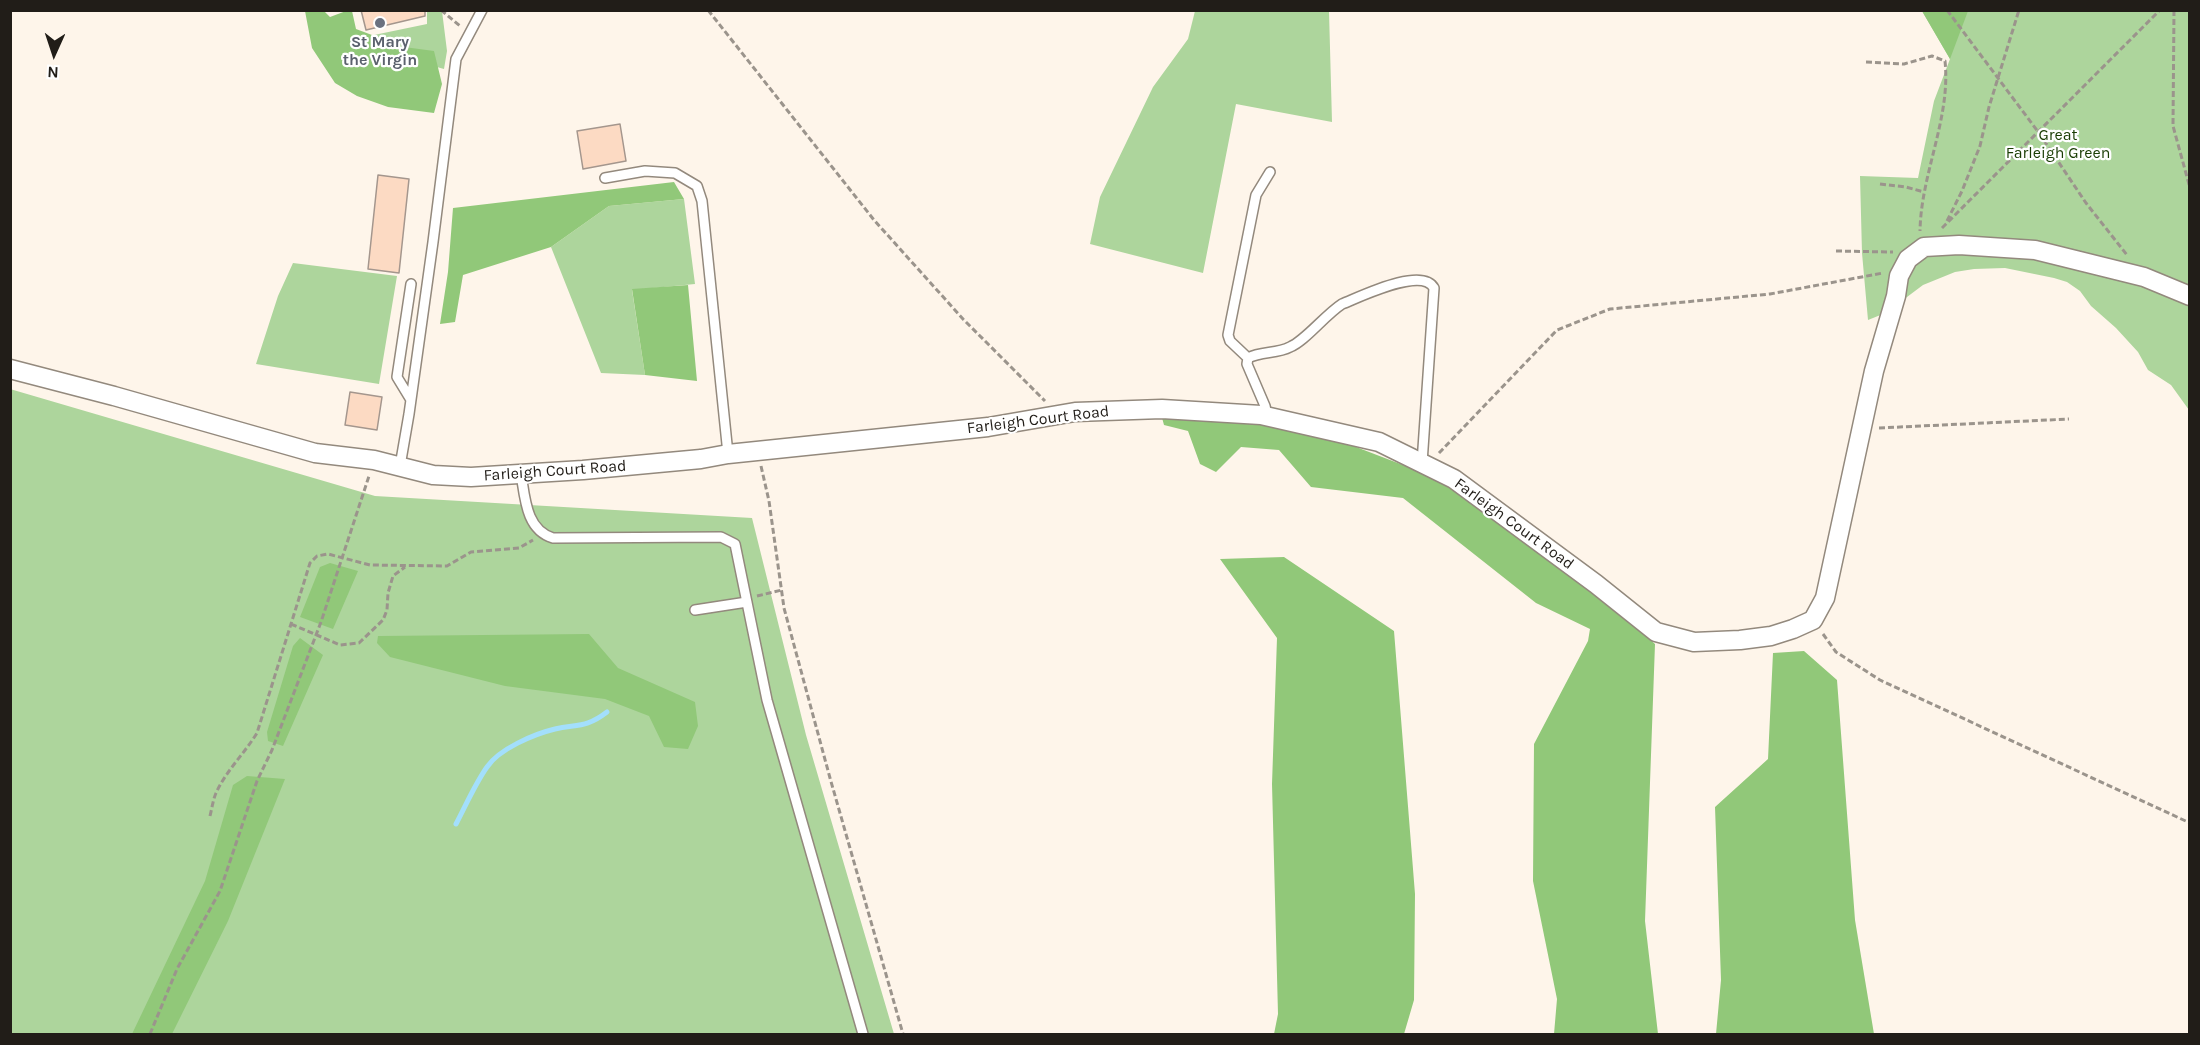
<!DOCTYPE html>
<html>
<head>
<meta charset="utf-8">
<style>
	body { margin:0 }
	#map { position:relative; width:2200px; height:1045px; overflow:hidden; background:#fef5ea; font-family:Karla,sans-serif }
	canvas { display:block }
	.frame { position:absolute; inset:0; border:12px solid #211d18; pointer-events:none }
	.north { position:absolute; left:24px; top:24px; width:60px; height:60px; -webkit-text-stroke:4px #fff; paint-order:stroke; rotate:183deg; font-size:16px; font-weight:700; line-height:24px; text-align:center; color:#211d18 }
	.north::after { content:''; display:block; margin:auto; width:21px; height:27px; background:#211d18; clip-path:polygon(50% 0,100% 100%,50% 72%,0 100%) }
</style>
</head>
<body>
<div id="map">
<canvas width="2200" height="1045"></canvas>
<div class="frame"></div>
<div class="north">N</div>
</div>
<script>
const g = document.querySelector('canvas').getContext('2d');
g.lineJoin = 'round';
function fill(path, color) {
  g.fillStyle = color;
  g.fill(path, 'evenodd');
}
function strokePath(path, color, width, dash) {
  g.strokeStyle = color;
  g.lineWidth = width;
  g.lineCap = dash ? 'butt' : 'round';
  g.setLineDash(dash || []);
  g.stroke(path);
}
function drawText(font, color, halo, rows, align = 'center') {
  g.font = font + ' Karla,sans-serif';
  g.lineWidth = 4.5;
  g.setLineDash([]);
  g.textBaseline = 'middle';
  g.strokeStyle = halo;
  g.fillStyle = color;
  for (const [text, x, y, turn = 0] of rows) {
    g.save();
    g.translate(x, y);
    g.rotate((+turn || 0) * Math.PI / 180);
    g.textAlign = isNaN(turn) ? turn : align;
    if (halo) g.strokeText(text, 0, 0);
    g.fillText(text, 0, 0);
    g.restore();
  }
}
const green = new Path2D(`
	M427,11H442L447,51L444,69L365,47L374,35L427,24Z
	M1195,11H1329L1332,122L1236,104L1203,273L1090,244L1100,197L1153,87L1188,39Z
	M1922,11H2189V410L2171,385L2148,370L2138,352L2116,328L2091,306L2080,291L2067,282L2054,278L2005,268L1974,269L1955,272L1923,285L1899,303L1893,310L1868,320L1862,253L1860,176L1918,178L1934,101L1950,59Z
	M684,199L695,284L632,290L645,375L601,373L551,247L609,206Z
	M293,263L397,276L379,384L256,364L278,296Z
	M10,389L375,496L752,518L806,735L894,1034H11Z`);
const forest = new Path2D(`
	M305,11H324L330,17L346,11H352L356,29L404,47L434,51L442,84L434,113L388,107L357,96L335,83L312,48Z
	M1922,11H1968L1950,59Z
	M674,182L684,199L609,206L551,247L463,275L455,322L440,324L448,272L453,208Z
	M688,285L697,381L645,375L632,289Z
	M1161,414L1253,421L1330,437L1403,465L1461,492L1595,592L1655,644L1645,921L1658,1034H1554L1557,999L1533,881L1534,744L1588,641L1590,629L1536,603L1403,498L1311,487L1279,450L1241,447L1216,472L1200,464L1188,431L1164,425Z
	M1284,557L1394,631L1415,894L1414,1000L1404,1034H1274L1278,1014L1272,784L1277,638L1220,559Z
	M330,563L358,571L333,629L300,617L320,567Z
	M589,634L618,668L695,702L698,726L688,749L664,747L649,716L605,699L505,686L390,657L377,643L378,636Z
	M300,638L323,655L283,746L268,741L267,732L293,646Z
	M1804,651L1837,680L1855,920L1874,1034H1716L1721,980L1715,807L1768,759L1773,653Z
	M247,776L285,779L228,921L172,1034H132L205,881L233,785Z`);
const stream = new Path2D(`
	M456,824C466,805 475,784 487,767C499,749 534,734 555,729C578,724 586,728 607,712`);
const building = new Path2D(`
	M361,10H425V16L366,30Z
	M620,124L626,161L583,169L577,131Z
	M378,175L409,179L399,273L368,269Z
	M350,392L382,397L377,430L345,425Z`);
const path = new Path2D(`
	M441,10L460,26
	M708,10L874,220L963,319L1045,401
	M1947,10L2039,133L2086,203L2127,255
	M2174,10L2173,126L2190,188
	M1866,62L1904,64L1932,56L1945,61C1951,118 1921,173 1920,231
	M1880,184L1906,187L1924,192
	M1947,221L1962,191L1980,146L1989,107L2019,10
	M1942,228L2160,10
	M1836,251L1893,252
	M1879,428L2069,419
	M1439,453L1557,330L1610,309L1770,294L1883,273
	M761,466L769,501L784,608L830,778L903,1034
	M757,596L782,590
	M291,624L340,645L359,643L383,620L387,610L388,593L393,576L405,567
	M1823,634L1836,652L1880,680L2190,823
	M210,816C212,808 213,800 216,793C226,771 244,754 257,733L310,563L317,556L328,554L370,565L447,566L471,552L519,548L533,540
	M150,1034L177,969L220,891L257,781L272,750L321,622L369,476`);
const service = new Path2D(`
	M605,178L645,171L675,173L697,186L702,201L728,454
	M1248,358L1230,341L1228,335L1256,195L1270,172
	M411,400L397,377L411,284
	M1267,416L1265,406L1247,364L1248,358C1261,351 1277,354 1290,347C1305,341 1325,315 1342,304C1360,297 1422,266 1434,288L1422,463
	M400,466L409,414L433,242L456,59L482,10
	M521,474C525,498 526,530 553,538L721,537L735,544L767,700L863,1034
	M695,610L747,602`);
const minor = new Path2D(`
	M10,369L114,396L315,453L374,460L433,475L471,477L583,470L701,459L728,454L988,427L1075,412L1162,409L1261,415L1379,442L1454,479L1596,584L1656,632L1694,642L1740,640L1771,636L1793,629L1813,620L1825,598L1874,371L1896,296L1899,276L1908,259L1924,247L1959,245L2035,250L2144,277L2190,296`);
const markers = [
	[380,23,6,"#6b7280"]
];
const worshipNames = [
	["St Mary",380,42],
	["the Virgin",380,60]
];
const parkNames = [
	["Great",2058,135],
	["Farleigh Green",2058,153]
];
const streetNames = [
	["Farleigh Court Road",1038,420,-7],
	["Farleigh Court Road",555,471,-4],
	["Farleigh Court Road",1514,524,36]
];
fill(green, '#add59c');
fill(forest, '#91c879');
strokePath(stream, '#a3dffc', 5);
fill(building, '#fcdac3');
strokePath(building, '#a4968d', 1.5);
strokePath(service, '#93897d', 12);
strokePath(minor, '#93897d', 21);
strokePath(path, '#9b948c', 3, [6, 3]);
strokePath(service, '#fff', 9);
strokePath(minor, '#fff', 18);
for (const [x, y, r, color] of markers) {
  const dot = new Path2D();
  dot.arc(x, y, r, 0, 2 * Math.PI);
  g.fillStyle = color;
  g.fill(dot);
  strokePath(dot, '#fff', 2);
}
drawText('bold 16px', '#5b616d', '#fff', worshipNames);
drawText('16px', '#1a3d04', '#fff', parkNames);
drawText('16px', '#211d18', '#fff', streetNames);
</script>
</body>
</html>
